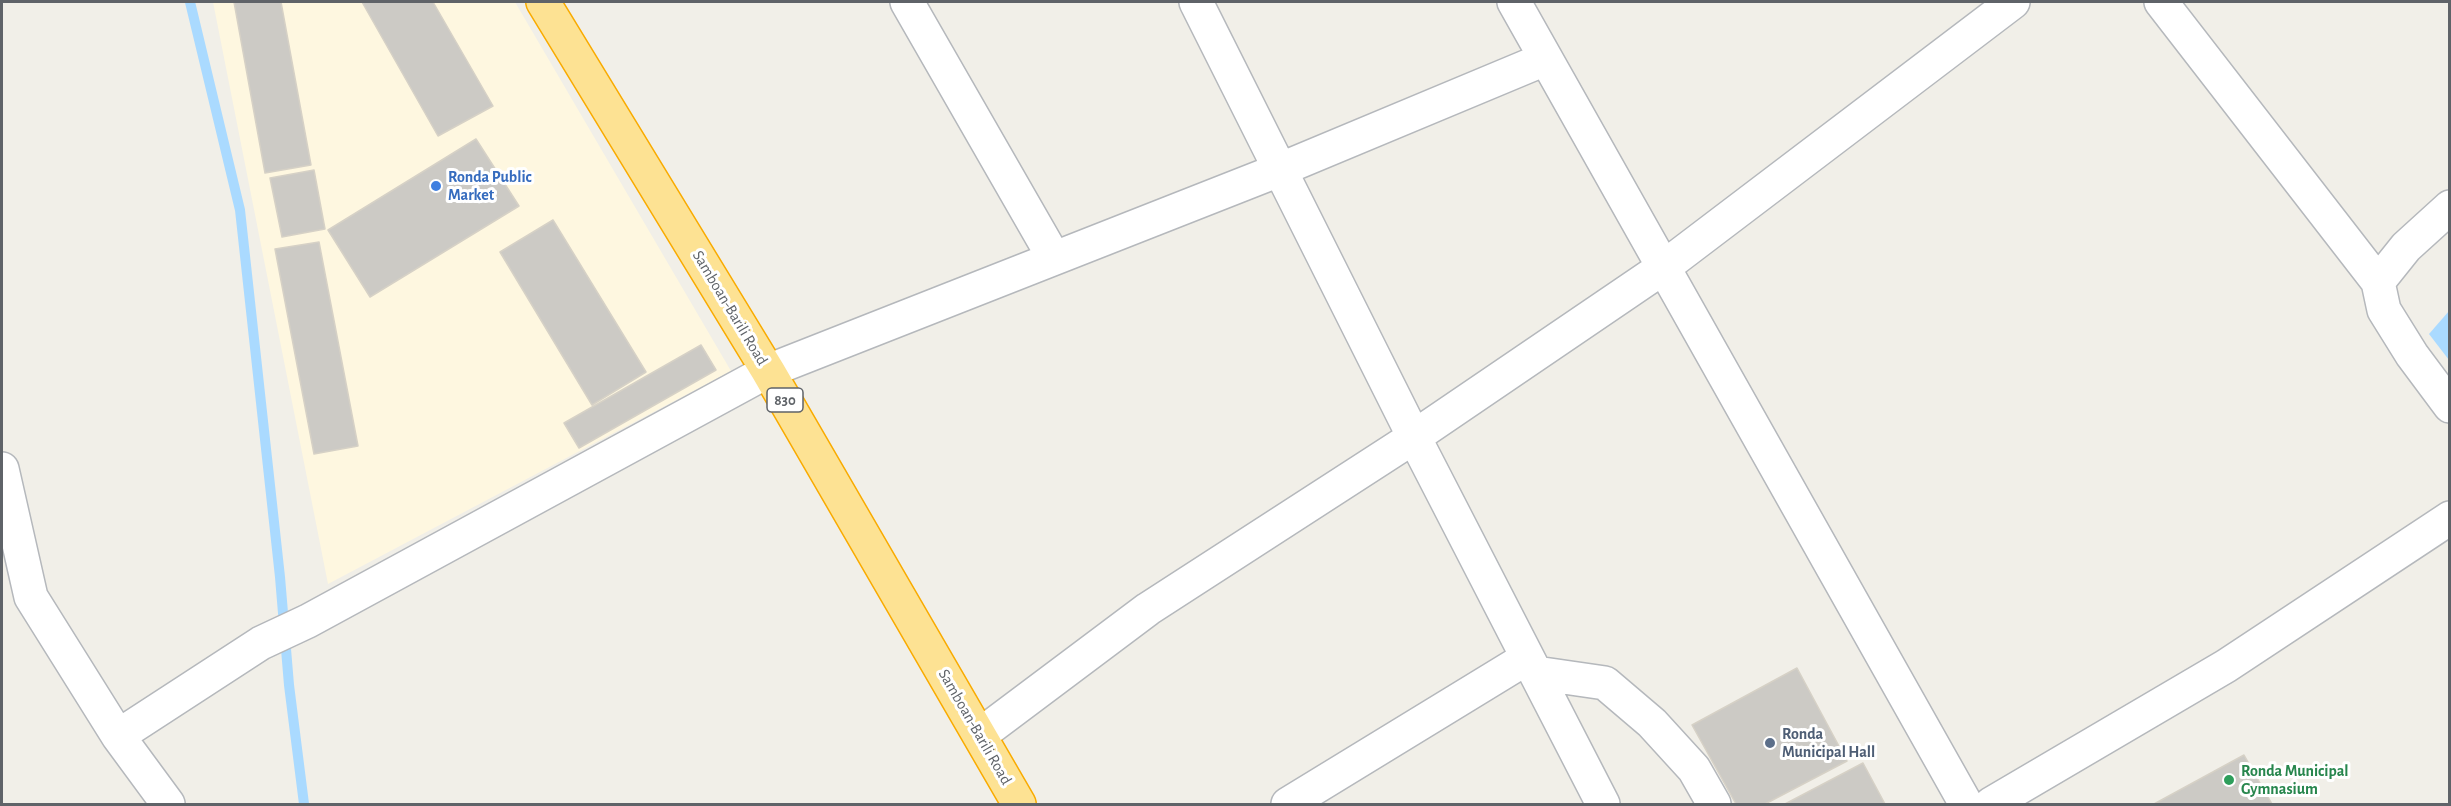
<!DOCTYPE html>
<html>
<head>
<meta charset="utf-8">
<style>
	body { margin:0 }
	#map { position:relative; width:2451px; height:806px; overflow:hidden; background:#f1efe8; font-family:"Alegreya Sans",sans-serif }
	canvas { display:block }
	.frame { position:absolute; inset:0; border:3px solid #5f6368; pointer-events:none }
</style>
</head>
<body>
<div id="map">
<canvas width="2451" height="806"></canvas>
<div class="frame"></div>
</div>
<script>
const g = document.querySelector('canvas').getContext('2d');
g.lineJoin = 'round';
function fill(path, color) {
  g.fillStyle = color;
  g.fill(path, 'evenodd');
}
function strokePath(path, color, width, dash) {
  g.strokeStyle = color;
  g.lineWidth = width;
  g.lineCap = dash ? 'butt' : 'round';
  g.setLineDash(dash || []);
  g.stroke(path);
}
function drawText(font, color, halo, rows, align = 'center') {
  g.font = font + ' "Alegreya Sans",sans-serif';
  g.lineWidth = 6;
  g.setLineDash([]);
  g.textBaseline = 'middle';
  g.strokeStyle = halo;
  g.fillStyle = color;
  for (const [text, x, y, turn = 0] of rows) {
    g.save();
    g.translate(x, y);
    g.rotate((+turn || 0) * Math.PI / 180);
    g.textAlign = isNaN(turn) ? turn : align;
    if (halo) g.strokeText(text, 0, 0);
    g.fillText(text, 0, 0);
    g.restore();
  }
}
const commercial = new Path2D(`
	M213,2H515L731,371L328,584Z`);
const water = new Path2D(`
	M2449,311V360L2429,334Z`);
const stream = new Path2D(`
	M190,2L240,210L280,577L289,685L304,804`);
const building = new Path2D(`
	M234,2H281L311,165L265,173Z
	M362,2H433L493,106L438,136Z
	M476,139L519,206L370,297L328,230Z
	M314,170L325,229L282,237L270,178Z
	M553,220L646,372L592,405L500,252Z
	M319,242L358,446L314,454L275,249Z
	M701,345L716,370L579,448L564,423Z
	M1797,668L1847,761L1765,804H1736L1692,725Z
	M2244,755L2272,804H2154Z
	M1863,763L1885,804H1785Z`);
const minor = new Path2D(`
	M907,2L1054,258
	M1196,2L1414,437L1603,804
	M1514,2L1966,804
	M2161,2L2378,282
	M2450,207L2406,247L2378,282L2384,310L2412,355L2450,406
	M2,469L31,597L118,736L168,804
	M1536,673L1605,683L1652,723L1694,769L1714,804
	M980,735L1148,609L1414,437L1664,267L2013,2
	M118,736L261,643L308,621L768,371L1279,170L1545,59
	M1288,804L1527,658
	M1991,804L2226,666L2450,518`);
const highway = new Path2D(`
	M543,2L768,371L1019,804`);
const markers = [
	[436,186,6,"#3f7fe0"],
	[1770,743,6,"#5c6f8a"],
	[2229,780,6,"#2e9e5b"]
];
const shields = [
	[785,400,36]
];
const shieldNames = [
	["830",785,400]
];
const shopNames = [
	["Ronda Public",448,177],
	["Market",448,195]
];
const streetNames = [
	["Samboan-Barili Road",730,308,59],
	["Samboan-Barili Road",975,727,60]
];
const serviceNames = [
	["Ronda",1782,734],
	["Municipal Hall",1782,752]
];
const leisureNames = [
	["Ronda Municipal",2241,771],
	["Gymnasium",2241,789]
];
fill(commercial, '#fef7e0');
fill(water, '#aadaff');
strokePath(stream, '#aadaff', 10);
fill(building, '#cccac5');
strokePath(building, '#d6d1c6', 1.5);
strokePath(minor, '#b5b8bc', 36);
strokePath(highway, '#f9ab00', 36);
strokePath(minor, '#fff', 33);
strokePath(highway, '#fde293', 33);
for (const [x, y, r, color] of markers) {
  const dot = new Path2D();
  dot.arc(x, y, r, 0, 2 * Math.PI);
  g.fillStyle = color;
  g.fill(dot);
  strokePath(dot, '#fff', 2);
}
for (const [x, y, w] of shields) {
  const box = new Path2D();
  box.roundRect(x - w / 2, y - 12, w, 24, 4.5);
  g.fillStyle = '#fff';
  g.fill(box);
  strokePath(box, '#5f6368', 1.5);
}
drawText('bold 15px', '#5f6368', null, shieldNames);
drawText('bold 16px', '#366cbe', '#fff', shopNames, 'left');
drawText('16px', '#5f6368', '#fff', streetNames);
drawText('bold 16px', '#4e5e75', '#fff', serviceNames, 'left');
drawText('bold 16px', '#27864d', '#fff', leisureNames, 'left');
</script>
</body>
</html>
